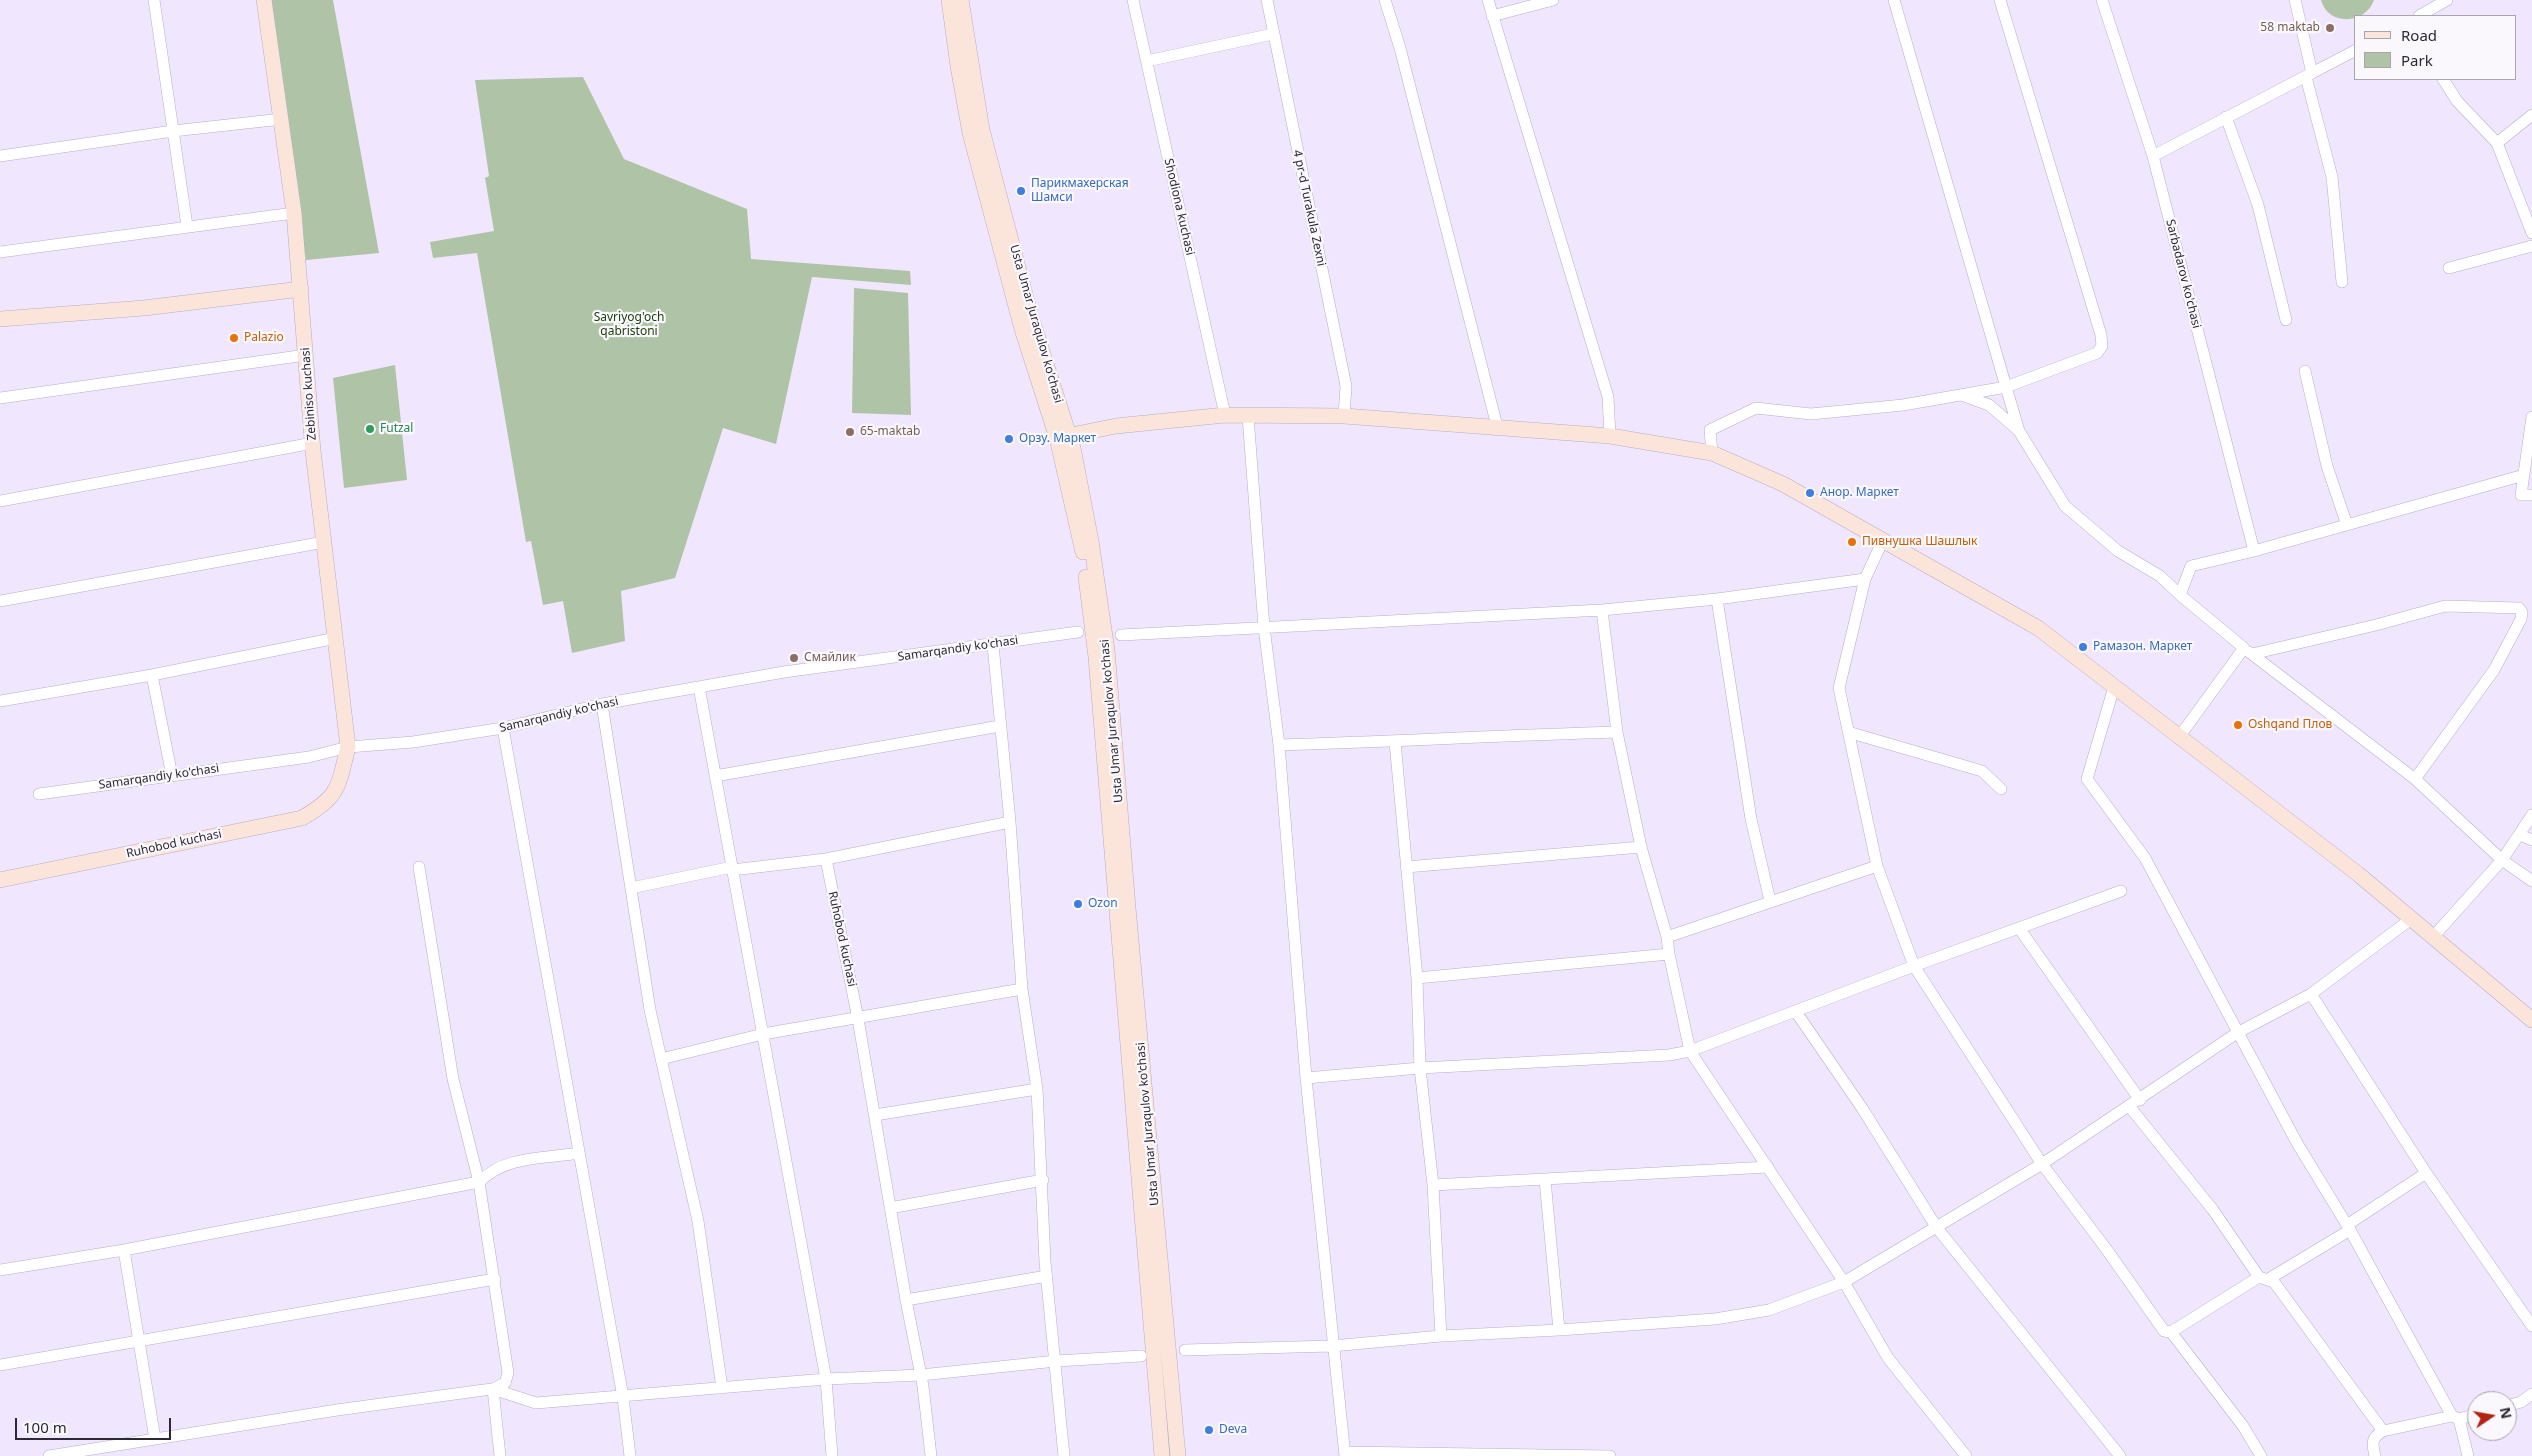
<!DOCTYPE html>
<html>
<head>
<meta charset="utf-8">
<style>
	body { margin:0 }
	#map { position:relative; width:2532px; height:1456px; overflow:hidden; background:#f0e7fe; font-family:"Noto Sans",sans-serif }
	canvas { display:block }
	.legend { position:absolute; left:2354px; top:15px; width:162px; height:65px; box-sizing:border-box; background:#faf8fd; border:1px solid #a8a5ac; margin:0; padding:6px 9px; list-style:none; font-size:15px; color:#2d2932 }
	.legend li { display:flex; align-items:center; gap:10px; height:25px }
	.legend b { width:25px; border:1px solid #a8a5ac }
	.north { position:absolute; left:2467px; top:1391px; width:50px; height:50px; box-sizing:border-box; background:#faf8fd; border:1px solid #a8a5ac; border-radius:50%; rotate:78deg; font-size:14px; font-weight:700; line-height:20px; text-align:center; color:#2d2932 }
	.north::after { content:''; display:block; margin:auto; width:18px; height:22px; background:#b32513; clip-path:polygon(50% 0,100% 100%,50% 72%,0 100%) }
	.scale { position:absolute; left:15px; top:1418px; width:156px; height:22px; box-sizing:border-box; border:2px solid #2d2932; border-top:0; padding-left:6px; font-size:15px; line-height:18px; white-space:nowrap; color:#2d2932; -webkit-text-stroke:4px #faf8fd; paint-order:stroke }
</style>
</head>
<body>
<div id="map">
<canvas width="2532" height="1456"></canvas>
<ul class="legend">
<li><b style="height:6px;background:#fbe5db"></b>Road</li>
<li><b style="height:14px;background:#afc4a7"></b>Park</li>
</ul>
<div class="north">N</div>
<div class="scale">100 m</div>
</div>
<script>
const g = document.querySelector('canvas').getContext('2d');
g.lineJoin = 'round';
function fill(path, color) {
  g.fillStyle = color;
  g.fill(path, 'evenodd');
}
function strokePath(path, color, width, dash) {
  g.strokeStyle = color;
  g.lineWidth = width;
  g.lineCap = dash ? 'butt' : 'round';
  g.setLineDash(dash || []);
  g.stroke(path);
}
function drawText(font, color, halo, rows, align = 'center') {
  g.font = font + ' "Noto Sans",sans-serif';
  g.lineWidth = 4.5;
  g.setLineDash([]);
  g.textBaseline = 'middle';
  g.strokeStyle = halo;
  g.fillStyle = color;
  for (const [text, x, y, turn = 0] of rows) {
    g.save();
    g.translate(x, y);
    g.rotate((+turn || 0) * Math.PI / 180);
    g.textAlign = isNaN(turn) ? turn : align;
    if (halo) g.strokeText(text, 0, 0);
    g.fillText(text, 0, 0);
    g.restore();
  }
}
const green = new Path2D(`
	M270,0H333L379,253L306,260Z
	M2321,0H2374C2366,24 2328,27 2321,0Z
	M583,77L624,159L747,209L751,259L910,271L911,285L812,277L776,444L723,428L675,578L621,591L625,641L572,653L563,601L543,605L531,541L526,542L477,253L433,258L430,242L494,231L485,178L489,176L475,80Z
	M854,288L908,293L911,415L852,413Z
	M395,365L407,480L344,488L333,378Z`);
const street = new Path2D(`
	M154,0L187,226
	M1133,0L1225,415
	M1267,0L1346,386L1344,416
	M1385,0L1400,48L1497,426
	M1488,0L1608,397L1610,436
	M2000,0L2101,335L2102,346L2097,353L2006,387L2019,431L2065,506L2118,551L2160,576L2180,595
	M2102,0L2153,156L2254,551
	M1492,16L1553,0
	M2419,16L2447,0
	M1147,61L1273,34
	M2312,73L2356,50
	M2306,77L2332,177L2342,282
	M2443,79L2457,101L2497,143
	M2532,115L2497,143L2532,233
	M2226,117L2258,205L2286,320
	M0,156L173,131L282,119
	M2153,156L2312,73L2295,0
	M0,252L294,213
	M2449,268L2532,246
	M2305,371L2327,466L2347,525
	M1962,395L1989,405L2018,430
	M0,398L306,355
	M1248,416L1264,627L1279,745L1306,1078L1345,1456
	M2532,417L2521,495H2532
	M1712,453L1710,430L1756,408L1811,414L1903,405L2006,387L1894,0
	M0,501L313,443
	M1883,540L1865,579L1839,688L1877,866L1914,966L2042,1164L2107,1250L2164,1331L2171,1332L2243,1426L2261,1456
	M1717,599L1751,819L1770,901
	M0,601L324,542
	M1602,610L1617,732L1641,847L1667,937L1669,954L1690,1051L1844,1282L1888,1358L1966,1456
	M1121,635L1602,610L1717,599L1865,579
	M993,645L1010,822L1022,989L1037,1089L1045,1262L1064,1456
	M2249,652L2415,779
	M2252,654L2376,625L2445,606L2519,608L2522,612L2521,619L2494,670L2415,779L2502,860L2532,881
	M152,675L172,776
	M699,687L826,1379L832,1456
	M2114,687L2087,779L2145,858L2297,1143L2350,1230L2452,1416
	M0,701L152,675L336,638
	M602,704L650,1010L698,1221L722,1388
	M503,728L623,1397L630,1456
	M1848,732L1982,771L2001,789
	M2179,737L2244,648L2180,595L2191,566L2254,551L2524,475
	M1395,742L1417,978L1420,1068L1433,1185L1441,1336
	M1279,745C1391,742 1504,735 1617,732
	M715,776L1000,726
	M39,794L309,757L348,747L413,742L503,728L602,704L784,672L1078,632
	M2520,835L2532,840
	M826,859L858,1019L906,1300L923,1386L931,1456
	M419,867L453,1079L479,1182L508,1373L505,1383L493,1389L500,1456
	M1406,867L1641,847
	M732,870L826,859L1010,822
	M631,888L732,867
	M2019,928L2140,1100
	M1667,937L1877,866
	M2433,937L2502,860L2532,815
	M1417,978L1669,954
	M2311,994L2426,1173L2532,1326
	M1796,1012L1862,1108L1937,1228L2120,1456
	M661,1059L763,1034L1022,989
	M1306,1078L1420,1068L1669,1055L1690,1051L1914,966L2121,891
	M2129,1106L2213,1210L2259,1277L2274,1282L2383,1431L2452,1416L2459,1419L2477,1414
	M875,1115L1037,1089
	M1545,1180L1559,1330
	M1433,1185L1768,1167
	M890,1208L1043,1180
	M2347,1225L2426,1173
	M124,1250L155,1439
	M0,1270L124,1250L479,1182C506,1155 543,1159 579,1153
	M2267,1280L2350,1230
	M906,1300L1047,1276
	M2171,1332L2259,1277
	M1185,1350L1332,1346L1441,1336L1559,1330L1715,1319L1769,1310L1844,1282L2042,1164L2237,1033L2311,994L2411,919
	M0,1365L495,1279
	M2507,1406L2521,1402L2532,1394
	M2459,1419L2468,1456
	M1345,1452L1610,1456
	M49,1456L337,1410L484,1390L493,1389L536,1403L826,1379L921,1375L1056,1361L1141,1356
	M2375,1456C2372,1443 2371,1438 2383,1431`);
const secondary = new Path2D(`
	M949,0L958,66L970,133L1022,329L1057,438L1083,552
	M961,0L982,130L1031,317L1073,448L1091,541L1107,650L1128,908L1178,1456
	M0,319L144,308L301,289
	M1057,438L1116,426L1225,415L1344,416L1610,436L1712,453L1783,484L2038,628L2358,874L2532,1020
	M1086,577L1096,657L1162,1456
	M0,880L302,818C340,796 338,787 348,747L313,451L294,213L264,0`);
const markers = [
	[2330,28,5,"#8d6e63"],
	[1021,191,5,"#3f7fe0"],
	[234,338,5,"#e8710a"],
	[370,429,5,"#2e9e5b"],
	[850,432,5,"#8d6e63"],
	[1009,439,5,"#3f7fe0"],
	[1810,493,5,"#3f7fe0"],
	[1852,542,5,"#e8710a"],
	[2083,647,5,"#3f7fe0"],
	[794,658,5,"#8d6e63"],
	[2238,725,5,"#e8710a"],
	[1078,904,5,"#3f7fe0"],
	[1209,1430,5,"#3f7fe0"]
];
const educationNames = [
	["58 maktab",2320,28,"right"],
	["65-maktab",860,432],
	["Смайлик",804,658]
];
const shopNames = [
	["Парикмахерская",1031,184],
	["Шамси",1031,198],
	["Орзу. Маркет",1019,439],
	["Анор. Маркет",1820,493],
	["Рамазон. Маркет",2093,647],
	["Ozon",1088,904],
	["Deva",1219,1430]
];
const streetNames = [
	["Shodiona kuchasi",1179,207,77],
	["4 pr-d Turakula Zexni",1309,208,78],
	["Sarbadarov ko'chasi",2183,274,76],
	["Usta Umar Juraqulov ko'chasi",1036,324,74],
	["Zebiniso kuchasi",309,394,-94],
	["Samarqandiy ko'chasi",958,649,-8],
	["Samarqandiy ko'chasi",559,715,-13],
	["Usta Umar Juraqulov ko'chasi",1112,721,-95],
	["Samarqandiy ko'chasi",159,777,-8],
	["Ruhobod kuchasi",174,844,-12],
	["Ruhobod kuchasi",842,939,78],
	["Usta Umar Juraqulov ko'chasi",1148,1124,-95]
];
const parkNames = [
	["Savriyog'och",629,318],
	["qabristoni",629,332]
];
const foodNames = [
	["Palazio",244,338],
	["Пивнушка Шашлык",1862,542],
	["Oshqand Плов",2248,725]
];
const leisureNames = [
	["Futzal",380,429]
];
fill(green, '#afc4a7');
strokePath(street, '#b7aec4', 12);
strokePath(secondary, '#b7aec4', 16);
strokePath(street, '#fff', 11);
strokePath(secondary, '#fbe5db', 15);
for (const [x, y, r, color] of markers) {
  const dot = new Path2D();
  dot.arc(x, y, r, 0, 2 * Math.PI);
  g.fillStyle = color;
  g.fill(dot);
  strokePath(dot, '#faf8fd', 2);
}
drawText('12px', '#785e54', '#faf8fd', educationNames, 'left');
drawText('12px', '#366cbe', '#faf8fd', shopNames, 'left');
drawText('12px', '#2d2932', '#faf8fd', streetNames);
drawText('12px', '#1f410c', '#faf8fd', parkNames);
drawText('12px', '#c56008', '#faf8fd', foodNames, 'left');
drawText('12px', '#27864d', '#faf8fd', leisureNames, 'left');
</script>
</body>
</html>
